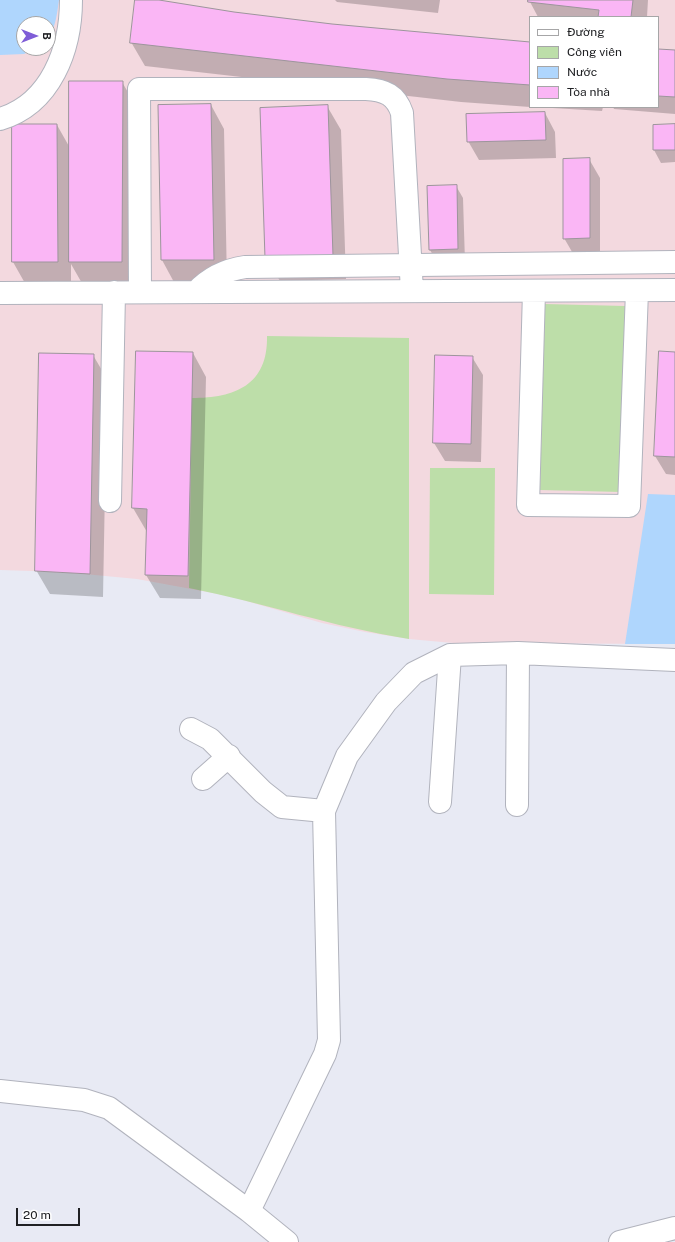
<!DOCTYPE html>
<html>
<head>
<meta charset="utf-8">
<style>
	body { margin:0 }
	#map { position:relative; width:675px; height:1242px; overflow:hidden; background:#e8eaf4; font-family:"Public Sans",sans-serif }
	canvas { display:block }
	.legend { position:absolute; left:529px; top:16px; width:130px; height:92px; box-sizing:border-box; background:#fff; border:1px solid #a6a6a7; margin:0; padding:5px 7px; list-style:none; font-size:12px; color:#202124 }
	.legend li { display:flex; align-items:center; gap:8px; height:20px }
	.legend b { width:20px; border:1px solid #a6a6a7 }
	.north { position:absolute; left:16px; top:16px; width:40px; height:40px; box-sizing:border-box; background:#fff; border:1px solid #a6a6a7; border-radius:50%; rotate:90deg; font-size:11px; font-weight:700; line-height:16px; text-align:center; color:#202124 }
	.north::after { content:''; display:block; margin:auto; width:14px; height:18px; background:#7f5dd7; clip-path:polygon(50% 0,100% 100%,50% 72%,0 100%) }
	.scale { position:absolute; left:16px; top:1208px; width:64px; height:18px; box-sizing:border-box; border:2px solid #202124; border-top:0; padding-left:5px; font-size:12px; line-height:14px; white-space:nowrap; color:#202124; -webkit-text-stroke:3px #fff; paint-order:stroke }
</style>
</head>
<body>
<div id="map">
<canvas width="675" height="1242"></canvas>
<ul class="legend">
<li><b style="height:5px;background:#fff"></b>Đường</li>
<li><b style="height:11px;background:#bddea9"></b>Công viên</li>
<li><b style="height:11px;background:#afd6fd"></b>Nước</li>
<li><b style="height:11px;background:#fab6f5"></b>Tòa nhà</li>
</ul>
<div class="north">B</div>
<div class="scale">20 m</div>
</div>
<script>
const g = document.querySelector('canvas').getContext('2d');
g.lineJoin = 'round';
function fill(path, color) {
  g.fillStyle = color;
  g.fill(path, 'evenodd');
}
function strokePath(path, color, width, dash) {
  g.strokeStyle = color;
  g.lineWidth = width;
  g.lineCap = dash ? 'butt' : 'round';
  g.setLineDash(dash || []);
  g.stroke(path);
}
const education = new Path2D(`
	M0,0H675V644L453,643L409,639L365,632L322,623L229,596L137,579L63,572L0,570ZM530,17H658V107H530ZM24,24H48V48H24Z`);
const green = new Path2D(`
	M545,304L625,306L621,492L540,490Z
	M267,336L409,338V639C333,627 264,603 189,588L192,398C235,398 268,385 267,336Z
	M430,468H495L494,595L429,594Z`);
const water = new Path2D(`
	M0,0H59C57,13 56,27 48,38V24H24V48H37L24,54L0,55Z
	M648,494L675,495V644H625Z`);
const shadow = new Path2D(`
	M136,0H152L234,13L332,25L530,43V107L461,102L145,66L131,42Z
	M335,0H440L438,13L337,2Z
	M529,0H648L647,17H538Z
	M658,50L675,51V114L614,109L613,107H658Z
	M122,82L136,106L135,285H83L71,264V285H26L13,262L57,125L70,148Z
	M211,105L224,129L227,283L175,284L162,260L159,106Z
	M327,106L341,130L346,279L280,281L266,258Z
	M536,107H603L602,111Z
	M545,113L555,132L556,158L479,160L468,141Z
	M675,125V162L661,163L654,150V126Z
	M589,159L600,178V256L575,257L564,238Z
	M456,186L463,198L465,262H437L430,250Z
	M193,353L206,377L201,599L160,598L146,575L147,532L133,508Z
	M675,353V475L666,474L655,456Z
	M93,355L107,379L103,597L50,594L36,570Z
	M472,357L483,375L481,462L445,461L434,443Z`);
const building = new Path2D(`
	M135,0H159L234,12L332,24L530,42V85L447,79L130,43Z
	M528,0H633L631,17H598L599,10L528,2Z
	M658,49L675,50V97L658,96Z
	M69,81H123L122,262H69Z
	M211,104L214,260H161L158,105Z
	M328,105L333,256L265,258L260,108Z
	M545,112L546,140L467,142L466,114Z
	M12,124H57L58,262H12Z
	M675,124V150H653V125Z
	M590,158V238L563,239V159Z
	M457,185L458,249L429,250L427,186Z
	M136,351L193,352L188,576L145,575L147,509L132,508Z
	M659,351L675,352V457L654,456Z
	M39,353L94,354L90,574L35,571Z
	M435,355L473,356L471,444L433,443Z`);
const minor = new Path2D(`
	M0,119C51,104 71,49 71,0
	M534,291L528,505L629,506L637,291
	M140,292L139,89H366C385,90 396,95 402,113L412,291
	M196,292C210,277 225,270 245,267L675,262
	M0,293L675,290
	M110,501L114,292
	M191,729L210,739L263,792L282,807L324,811
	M203,779L229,756
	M440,802L450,655
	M517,805L518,653
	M0,1091L84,1100L109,1108L249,1211L287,1242
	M249,1211L325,1054L329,1040L324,811L347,756L386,702L414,673L450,655L518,653L675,660
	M620,1242L675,1228`);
fill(education, '#f3d9df');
fill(green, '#bddea9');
fill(water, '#afd6fd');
fill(shadow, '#0003');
fill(building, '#fab6f5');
strokePath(building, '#9d959c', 1);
strokePath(minor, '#b1b3bd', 24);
strokePath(minor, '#fff', 22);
</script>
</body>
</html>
